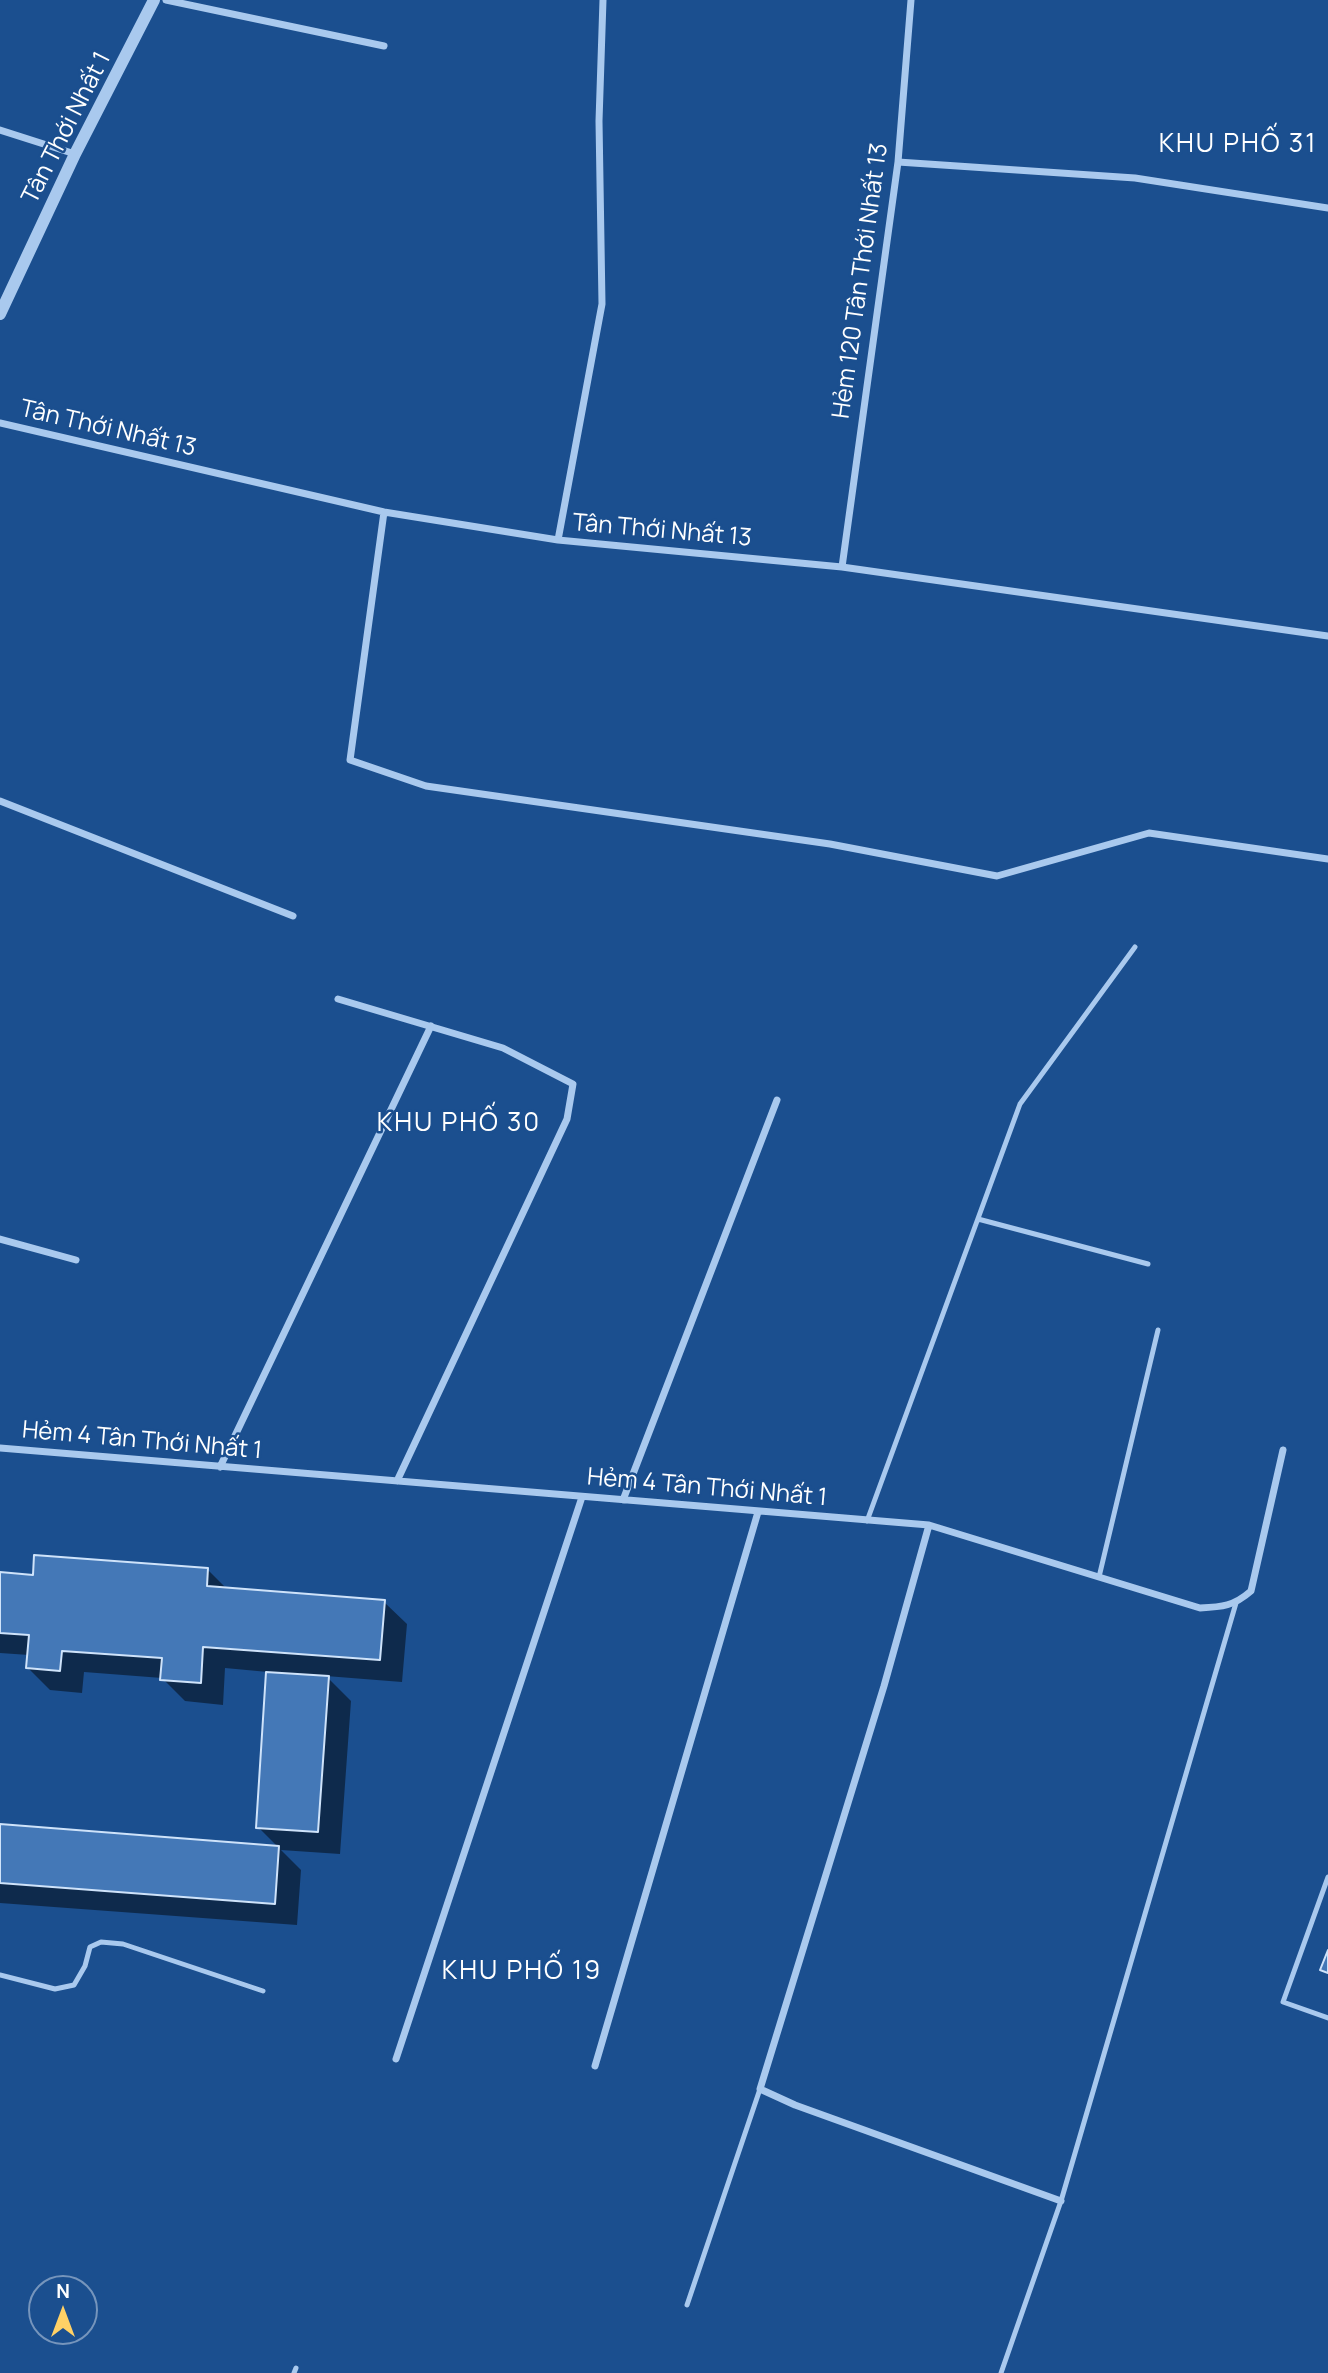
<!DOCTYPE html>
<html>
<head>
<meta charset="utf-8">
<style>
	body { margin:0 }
	#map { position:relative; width:1328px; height:2373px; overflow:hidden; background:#1b4f8f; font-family:Manrope,sans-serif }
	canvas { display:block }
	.north { position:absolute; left:28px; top:2275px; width:70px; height:70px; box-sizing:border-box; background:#1b4f8f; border:2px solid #7695bc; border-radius:50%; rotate:0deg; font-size:19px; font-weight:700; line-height:28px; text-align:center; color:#fff }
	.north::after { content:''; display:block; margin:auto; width:24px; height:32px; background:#ffd166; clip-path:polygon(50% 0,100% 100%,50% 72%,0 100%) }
</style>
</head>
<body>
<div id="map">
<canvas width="1328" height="2373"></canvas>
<div class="north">N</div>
</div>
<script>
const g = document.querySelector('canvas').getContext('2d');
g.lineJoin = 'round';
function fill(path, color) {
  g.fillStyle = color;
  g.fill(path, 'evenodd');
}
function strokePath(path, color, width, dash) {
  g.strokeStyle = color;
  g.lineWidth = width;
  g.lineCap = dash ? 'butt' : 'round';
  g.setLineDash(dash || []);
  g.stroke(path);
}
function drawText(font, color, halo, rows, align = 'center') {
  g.font = font + ' Manrope,sans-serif';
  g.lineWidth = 5;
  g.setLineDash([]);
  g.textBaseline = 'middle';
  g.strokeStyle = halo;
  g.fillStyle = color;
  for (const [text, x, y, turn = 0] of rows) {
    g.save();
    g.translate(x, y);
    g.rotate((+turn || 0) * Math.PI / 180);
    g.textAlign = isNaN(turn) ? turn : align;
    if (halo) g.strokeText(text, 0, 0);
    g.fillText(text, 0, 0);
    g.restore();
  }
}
const shadow = new Path2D(`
	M208,1570L227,1589L384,1602L407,1624L402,1682L326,1676L351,1701L340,1854L281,1850L301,1870L297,1925L0,1903V1826L278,1847L258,1827L268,1672L225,1668L223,1705L185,1701L162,1678L84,1672L82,1693L50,1690L28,1668L29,1655L0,1653V1574L35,1577Z`);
const building = new Path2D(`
	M34,1555L208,1568L207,1586L385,1600L380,1660L203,1647L201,1683L160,1680L162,1658L62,1651L60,1671L26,1668L29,1635L0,1633V1572L33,1575Z
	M266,1672L329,1676L318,1832L256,1828Z
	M0,1824L279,1846L275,1904L0,1883Z
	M1328,1950V1973L1320,1970Z`);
const service = new Path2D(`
	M978,1219L1148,1264
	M867,1521L1020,1104L1135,947
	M1099,1577L1158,1330
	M1328,1877L1283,2002L1328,2018
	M0,1975L55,1989L74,1985L85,1966L90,1947L101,1942L123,1944L263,1991
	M687,2305L760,2089
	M294,2373L296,2368
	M1001,2373L1061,2201L1236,1603`);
const minor = new Path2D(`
	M166,0L384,46
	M0,130L75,154
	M898,162L1135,178L1328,208
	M0,423L384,512L558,540L842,567L1328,636
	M384,512L350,760L426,786L830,844L997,876L1149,833L1328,859
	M558,540L602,304L599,121L603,0
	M842,567L898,162L911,0
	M0,801L293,916
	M338,999L503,1048L573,1084L567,1119L397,1481
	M0,1239L76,1260
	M0,1448L929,1525L1200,1608C1222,1607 1234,1606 1251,1591L1283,1450
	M220,1467L431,1026
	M623,1500L777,1100
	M929,1525L884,1686L760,2089L795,2105L1061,2201
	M396,2059L582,1497
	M595,2066L758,1512`);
const tertiary = new Path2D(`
	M0,314L75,154L154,0`);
const streetNames = [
	["Tân Thới Nhất 1",67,128,-63],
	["Hẻm 120 Tân Thới Nhất 13",861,281,-82],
	["Tân Thới Nhất 13",108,429,13],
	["Tân Thới Nhất 13",662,531,5],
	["Hẻm 4 Tân Thới Nhất 1",142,1441,5],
	["Hẻm 4 Tân Thới Nhất 1",707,1488,5]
];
const neighbourhoodNames = [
	["KHU PHỐ 31",1238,145],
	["KHU PHỐ 30",459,1124],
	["KHU PHỐ 19",522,1972]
];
fill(shadow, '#0007');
fill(building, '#4478b7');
strokePath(building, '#cfe3fa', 2);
strokePath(service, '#a9c9ee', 5);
strokePath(minor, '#a9c9ee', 7);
strokePath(tertiary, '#a9c9ee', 12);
drawText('24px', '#fff', '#1b4f8f', streetNames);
g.letterSpacing = '2px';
drawText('26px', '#fff', '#1b4f8f', neighbourhoodNames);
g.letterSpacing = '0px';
</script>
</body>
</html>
